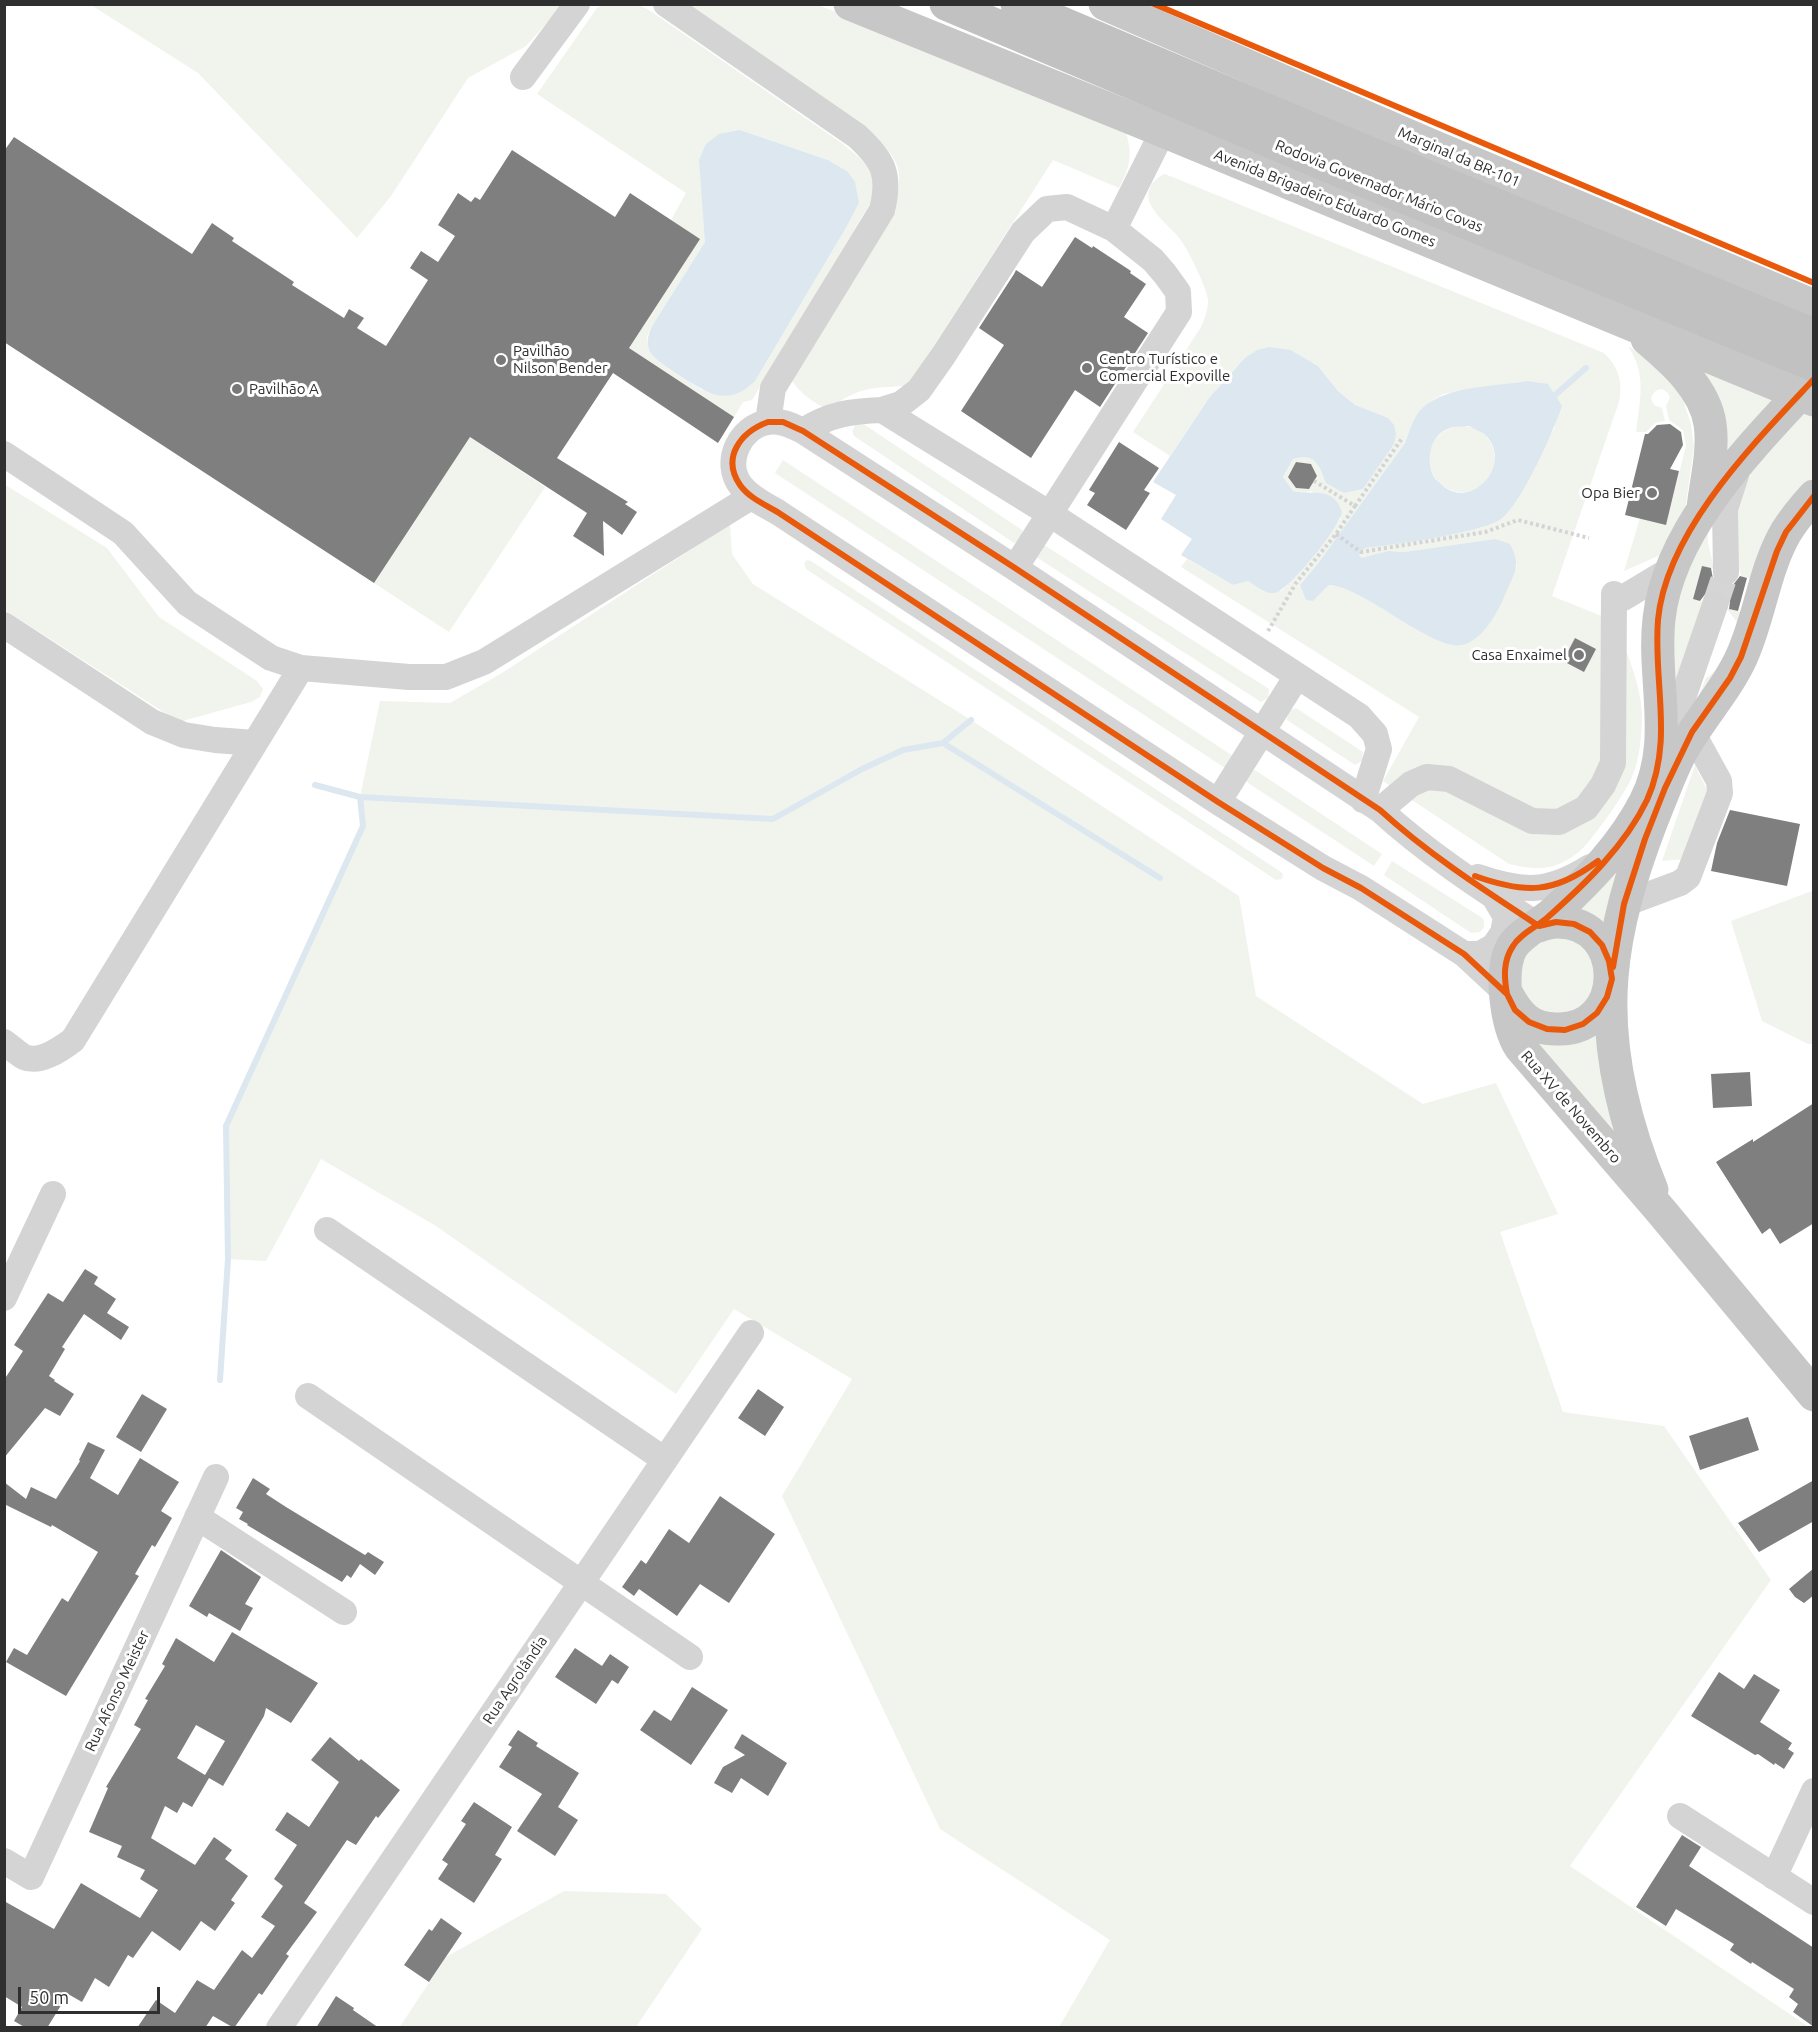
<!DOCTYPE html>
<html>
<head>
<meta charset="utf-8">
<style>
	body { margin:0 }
	#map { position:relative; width:1818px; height:2032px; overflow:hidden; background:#fff; font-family:Ubuntu,sans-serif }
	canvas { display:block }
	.frame { position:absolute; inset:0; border:6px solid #2f2f2f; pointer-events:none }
	.scale { position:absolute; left:18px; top:1987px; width:142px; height:27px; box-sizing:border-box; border:3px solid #2f2f2f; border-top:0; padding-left:8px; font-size:18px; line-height:21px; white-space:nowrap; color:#2f2f2f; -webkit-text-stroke:4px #fff; paint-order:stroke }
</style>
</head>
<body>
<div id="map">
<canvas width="1818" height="2032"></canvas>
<div class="frame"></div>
<div class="scale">50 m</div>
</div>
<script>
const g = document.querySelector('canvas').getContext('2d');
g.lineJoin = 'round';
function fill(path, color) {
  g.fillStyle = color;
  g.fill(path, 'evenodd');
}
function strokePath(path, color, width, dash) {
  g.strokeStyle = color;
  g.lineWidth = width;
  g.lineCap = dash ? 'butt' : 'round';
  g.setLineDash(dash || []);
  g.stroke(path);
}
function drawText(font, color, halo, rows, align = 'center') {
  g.font = font + ' Ubuntu,sans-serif';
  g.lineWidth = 6;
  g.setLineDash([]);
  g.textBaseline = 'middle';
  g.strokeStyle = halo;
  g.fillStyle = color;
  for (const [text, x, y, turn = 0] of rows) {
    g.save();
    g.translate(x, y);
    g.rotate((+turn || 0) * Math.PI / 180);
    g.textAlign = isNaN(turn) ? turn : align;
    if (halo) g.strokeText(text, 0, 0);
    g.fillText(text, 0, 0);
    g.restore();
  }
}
const green = new Path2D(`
	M91,5H563L526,46L468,78L391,196L357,238L198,73Z
	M603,5H639L649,10L843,144C866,163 878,170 871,202L752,400L743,402L734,417L629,348L671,220L686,193L537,94L597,8ZM740,130L828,160L847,171L859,203L847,226L755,381L702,390C686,379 647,360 647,340C647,335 650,330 652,326L705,242Z
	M681,5H818L1123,125C1133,150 1132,164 1119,188L1053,160L908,386C872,388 858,386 828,410C813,402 802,395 792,381L895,205C905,168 898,157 869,133Z
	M1165,174L1604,353C1619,368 1623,381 1619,402L1552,596L1614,621C1626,651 1640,681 1642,713C1642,734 1640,758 1632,777C1627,791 1590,843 1579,852C1573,856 1565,862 1559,864C1542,871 1526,868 1509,864L1383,781L1419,717L1181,567L1187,559L1233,585L1248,581L1281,591L1311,560L1341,518L1311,491L1303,493L1293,491L1283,477L1293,459L1302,457L1310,458L1317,463L1323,476L1344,493L1363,489L1388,419L1355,405L1338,391L1318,366L1291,350L1239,365L1209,398L1170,456L1133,432L1201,327C1205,318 1208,310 1208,300C1207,288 1187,247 1179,238C1171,228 1160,220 1154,210C1143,196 1149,180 1165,174ZM1527,381L1555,427L1544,446L1449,534L1365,548L1359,555L1362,558H1368L1388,551L1404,552L1495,539L1517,565L1508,586L1401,620C1379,607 1355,587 1329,585L1317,597L1306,600L1300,585L1319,562L1405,443L1412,424L1430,402L1443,394ZM1296,462L1311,464L1317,475L1309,489L1296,488L1288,477Z
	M1628,346L1658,366L1674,384L1683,400L1691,424L1694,447L1683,524L1669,551L1624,571L1640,518L1666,524L1686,446L1683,430L1669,420L1666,406L1670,397C1665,386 1655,387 1651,398L1654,405L1662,408L1665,421L1655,423L1646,432H1636C1640,400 1647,374 1628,346Z
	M1691,367L1781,398L1722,460Z
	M1799,405L1813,411V478L1802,489L1733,653L1698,698L1706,678L1719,669L1737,622L1726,608L1744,613L1752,579L1741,576L1731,541L1734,521L1742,493L1753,467Z
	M862,423L1022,530L1023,534L1018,541L1014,543L854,436L852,431L856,424Z
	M1429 459a33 33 0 1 1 66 0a33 33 0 1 1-66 0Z
	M470,437L545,487L449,632L374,583Z
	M783,460L1233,756L1225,768L775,473Z
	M4,484L107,548L159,617L257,681L263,689L260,697L251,702L179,722L5,610Z
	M1708,519V543L1714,569L1702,566L1693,599L1705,602L1673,690L1672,604Z
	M730,524L732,554L753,584L971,720L1239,896L1256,996L1423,1104L1496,1083L1558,1214L1500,1232L1563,1412L1664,1426L1771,1580L1570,1866L1809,2027H1059L1110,1940L940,1829L782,1496L852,1379L734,1309L676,1394L436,1226L321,1159L266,1261L228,1259L226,1126L363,826L360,797L380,701L450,703L502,673Z
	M1041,543L1269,689L1268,698L1261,702L1033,555Z
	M807,560L811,561L1281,872L1283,875L1282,879L1276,880L806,569L804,563Z
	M1296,708L1363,752L1362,761L1355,765L1287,720L1288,711Z
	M1695,765L1709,794L1685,859L1662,861Z
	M1255,770L1382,854L1374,866L1248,783L1245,778L1250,771Z
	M1630,842L1605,933L1575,904Z
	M1392,861L1481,917L1484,920V927L1480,932L1471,933L1384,875Z
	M1813,883L1814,1044H1808L1762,1021L1731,921L1812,891Z
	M1556,932L1593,950L1598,991L1567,1018L1527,1007C1511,955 1509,961 1556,932Z
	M1603,1023L1628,1159L1529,1035Z
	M564,1891L666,1894L702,1929L636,2027L399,2028L446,1957Z`);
const water = new Path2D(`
	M740,130L828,160L847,171L855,182L859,203L847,226L755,381C748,387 742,393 732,395C726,396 718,396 713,394C701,390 657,363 651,353C645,344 648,335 652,326L705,242L699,160L706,144L719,134Z
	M1269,347L1291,350L1318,366L1338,391L1355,405L1388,418L1394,425L1396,434L1394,444L1363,489L1344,493L1326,483C1319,466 1316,452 1293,459L1283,477L1293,491C1313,496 1333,485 1342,512C1340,527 1287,593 1274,593C1265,594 1255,585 1248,581L1233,585L1181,555L1192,539L1161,519L1176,495L1153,482L1209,398L1245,358L1257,350Z
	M1527,381L1548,384L1562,406C1553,432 1522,503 1501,519C1481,533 1392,545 1365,548L1359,555L1362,558L1388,551L1404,552L1495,539L1510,544C1522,568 1514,572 1505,595C1498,612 1484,637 1466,644C1437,656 1366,587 1329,585L1313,601L1306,600L1300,585L1319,562L1405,443C1409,432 1412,422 1418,413C1440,385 1494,387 1527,381ZM1469,426C1473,429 1481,431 1485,435C1515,463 1471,513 1441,484C1436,480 1433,477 1431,470C1427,454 1432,434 1450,428C1455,426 1463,427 1469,426Z`);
const stream = new Path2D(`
	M1555,395L1586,368
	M943,743L1160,878
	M315,785L360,797L773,819L862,769L903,750L943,743L971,720
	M220,1380L228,1259L226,1126L363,826L360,797`);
const building = new Path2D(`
	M14,137L192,254L212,223L234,238L232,241L294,282L292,285L344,318L349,309L364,318L357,328L386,346L428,280L410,268L421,251L438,262L455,236L438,225L458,193L471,202L475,197L480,200L512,150L615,217L630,193L700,239L629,348L734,417L718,443L613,373L557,458L628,502L625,504L637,512L622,535L603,521L604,556L573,536L587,513L470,437L374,583L4,342V151Z
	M1075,237L1092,248L1093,246L1131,271L1130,273L1146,284L1124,317L1148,333L1100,407L1075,390L1031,458L961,411L1004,345L979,328L1014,274L1016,270L1042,287Z
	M1670,424L1681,432L1683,445L1670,469L1679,471L1666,525L1625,515L1645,434H1648L1657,425Z
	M1119,442L1159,468L1144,490L1150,493L1126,530L1087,505L1095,493L1089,490Z
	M1296,462L1311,464L1317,476L1309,489L1296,488L1288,477Z
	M1702,566L1711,568L1713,579L1719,585L1726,587L1733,585L1740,576L1747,578L1738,611L1729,609L1730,602L1727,596L1719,591L1713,590L1706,593L1700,601L1693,599Z
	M1575,638L1596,649L1584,672L1563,661Z
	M1730,810L1800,824L1787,886L1711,871L1717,843Z
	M1750,1072L1752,1106L1713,1108L1711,1074Z
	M1814,1103V1223L1780,1244L1770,1228L1762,1234L1716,1162L1753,1139V1142Z
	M85,1269L98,1277L94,1284L116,1299L107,1313L129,1327L121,1340L84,1314L62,1347L65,1349L49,1376L55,1380L54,1381L74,1394L60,1416L45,1408L4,1458V1380L23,1351L14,1345L48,1293L63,1302Z
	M758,1389L784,1407L765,1436L738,1418Z
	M142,1394L167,1409L141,1452L116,1437Z
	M1748,1417L1759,1450L1700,1470L1689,1436Z
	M88,1442L105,1450L90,1478L118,1495L140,1458L179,1482L161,1511L172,1518L155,1547L152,1545L135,1574L139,1576L66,1696L6,1662L14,1648L27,1655L62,1598L68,1602L98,1552L52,1525L51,1527L4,1504V1482L26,1499L31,1487L56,1499L80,1461L79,1460Z
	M253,1478L270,1489L266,1494L286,1507L365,1555L368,1552L384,1562L375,1575L360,1564L351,1578L347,1575L342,1582L247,1525L248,1524L239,1519L243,1512L236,1508Z
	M1814,1480V1521L1759,1552L1738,1523Z
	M720,1496L775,1534L729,1603L700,1584L677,1616L639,1589L634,1596L622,1587L641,1560L646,1564L669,1529L689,1543Z
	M221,1550L261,1577L245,1604L253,1608L240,1631L209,1613L207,1617L189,1606Z
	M1814,1568V1595L1804,1603L1795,1597L1789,1589Z
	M232,1632L318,1683L291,1723L266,1708L264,1716L223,1786L209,1778L192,1807L183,1802L177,1813L165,1806L151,1838L195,1865L214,1837L232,1850L225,1859L248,1876L231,1900L235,1903L215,1931L201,1921L180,1951L152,1931L133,1958L128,1955L109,1987L95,1978L82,2002L68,1994L47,2028H26L14,2021L22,2007L4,1996V1901L54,1929L81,1883L140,1918L158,1890L140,1879L145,1870L117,1857L122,1846L89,1832L108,1788L106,1787L141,1729L134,1725L148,1700L145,1699L165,1666L162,1664L176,1638L214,1662ZM196,1725L225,1741L205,1775L177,1758Z
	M575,1648L602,1666L610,1654L629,1667L618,1684L612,1680L596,1704L555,1677Z
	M1719,1672L1744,1689L1754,1674L1780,1690L1760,1722L1792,1743L1788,1749L1794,1753L1784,1769L1775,1763L1774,1765L1758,1754L1755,1755L1691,1716Z
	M692,1687L728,1710L691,1765L640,1730L654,1710L671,1721Z
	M518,1730L538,1743L536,1746L579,1773L558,1807L578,1820L555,1856L517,1831L542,1794L499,1767L512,1747L508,1745Z
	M742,1734L787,1763L768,1796L741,1778L732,1793L714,1783L723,1767L745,1755L734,1748Z
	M330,1737L359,1761L361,1759L400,1790L378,1818L376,1816L356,1845L347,1840L304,1903L317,1912L286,1954L289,1956L262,1995L259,1993L234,2028L213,2016L205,2028H137L156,2000L175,2013L197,1980L214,1990L242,1950L252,1958L275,1926L261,1917L283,1886L274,1879L297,1845L275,1830L287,1812L309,1827L339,1782L311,1760Z
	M474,1802L512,1827L495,1855L502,1859L474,1903L438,1879L448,1864L442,1860L466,1824L461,1821Z
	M1682,1835L1701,1847L1689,1866L1814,1948V2027L1793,2012L1798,2004L1789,1997L1794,1989L1752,1962L1751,1964L1730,1950L1734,1944L1676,1909L1666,1926L1636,1907Z
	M441,1918L462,1933L429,1982L404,1965L429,1929L432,1931Z
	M336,1996L354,2008L353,2010L379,2028H316Z`);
const minorTunnel = new Path2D(`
	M1715,605L1726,572`);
const path = new Path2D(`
	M1355,506L1403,437
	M1336,534L1361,552L1485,532L1518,520L1589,538
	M1268,631L1296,583L1336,534L1355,506L1314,481`);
const minor = new Path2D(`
	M666,4L857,136C883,160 891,174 882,210L773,388L768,422
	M523,77L577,4
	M1114,229L1163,131
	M882,410L901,404L919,390L943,356L1023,232L1047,209L1067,207L1114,229L1153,260L1165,274L1178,292L1179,312L1015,568
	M803,431C830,414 851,411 882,410L1050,514L1359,716L1375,734L1379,749L1363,800
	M4,454L123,533L187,603L271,658L301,668L409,677H446L484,662L751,497
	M1726,572L1725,509L1736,475
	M1623,598L1673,568
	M4,625L152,722L184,735L215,740L255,743L301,668
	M1666,747L1715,605
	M1218,802L1297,676
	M1380,810L1411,784L1427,777L1449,779L1532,821L1559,822L1586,808L1603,785L1613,763L1614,594
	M1478,877C1524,893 1549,893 1590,867
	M1624,904L1680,883L1688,877L1720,793L1719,781L1692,732
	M1464,954H1480L1494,946L1503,933L1506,917L1493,895
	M1507,994L1464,954L1361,888L1323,868L1218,802L779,513C766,505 751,499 741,486C723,463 739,427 768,422C781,420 792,426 803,431L1015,568L1380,810C1428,854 1484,890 1539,926
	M4,1042C11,1047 17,1053 24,1057C40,1064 61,1049 73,1040L255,743
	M327,1230L665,1460
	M4,1298L53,1194
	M308,1396L690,1657
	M197,1517L344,1612
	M1680,1816L1814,1902
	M4,1861L31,1877L216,1477
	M1774,1877L1814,1791
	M279,2028L751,1333`);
const major = new Path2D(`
	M850,4L1163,131L1814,400
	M1105,4L1430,145L1814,306
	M1647,339C1673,361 1705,389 1710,424C1714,451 1706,481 1703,508
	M1814,379C1754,444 1669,527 1659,619C1652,681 1676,742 1645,802C1623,845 1589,880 1553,913C1541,924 1521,933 1512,947C1499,970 1506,1025 1520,1047L1661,1211L1814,1395
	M1507,994C1518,1015 1530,1029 1556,1029C1628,1032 1628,921 1557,922C1551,922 1544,924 1539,926
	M1652,1190C1625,1124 1606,1049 1612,977C1616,924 1632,873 1651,823C1660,801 1668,778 1679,756C1697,721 1726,692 1742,656C1760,616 1764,570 1786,532C1794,519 1804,507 1814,496`);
const highway = new Path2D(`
	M946,4L1333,168L1814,365
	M1017,4L1345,143L1814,335`);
const cycleway = new Path2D(`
	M1154,4L1814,283
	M768,422H783L803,431L1015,568L1380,810C1428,854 1484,890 1539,926L1556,922L1574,924L1590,932L1602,945L1609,961L1612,979L1607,997L1597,1013L1583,1024L1565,1030L1547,1029L1529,1022L1515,1010L1507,994L1464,954L1361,888L1323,868L1218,802L779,513C766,505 749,498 740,485C721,457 741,432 768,422Z
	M1475,876C1525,894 1554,894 1598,861
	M1613,967L1624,904L1645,839L1665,788L1692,732L1730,678L1741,657L1777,551L1786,532L1814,496
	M1507,994C1504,977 1503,961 1513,946C1521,933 1537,927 1548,917C1585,884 1625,846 1647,800C1674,740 1653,682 1658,620C1666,531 1755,442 1814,379`);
const markers = [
	[501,360,6,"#787878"],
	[1087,368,6,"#787878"],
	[237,389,6,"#787878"],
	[1652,493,6,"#787878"],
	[1579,655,6,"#787878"]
];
const streetNames = [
	["Marginal da BR-101",1459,157,23],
	["Rodovia Governador Mário Covas",1379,186,22],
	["Avenida Brigadeiro Eduardo Gomes",1325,198,22],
	["Rua XV de Novembro",1571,1107,49],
	["Rua Agrolândia",515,1680,-56],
	["Rua Afonso Meister",117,1691,-65]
];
const poiNames = [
	["Pavilhão",513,351],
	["Nilson Bender",513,368],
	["Centro Turístico e",1099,359],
	["Comercial Expoville",1099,376],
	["Pavilhão A",249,389],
	["Opa Bier",1640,493,"right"],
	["Casa Enxaimel",1567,655,"right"]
];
fill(green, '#f1f4ed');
fill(water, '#dce7f0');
strokePath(stream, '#dce7f0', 6);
fill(building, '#7f7f7f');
strokePath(minorTunnel, '#d5d5d5', 26, [26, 13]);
strokePath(path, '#d4d4d4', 4, [3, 3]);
strokePath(minor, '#d4d4d4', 26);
strokePath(major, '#c7c7c7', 33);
strokePath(highway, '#c1c1c1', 33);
strokePath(cycleway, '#e8590c', 6);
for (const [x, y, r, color] of markers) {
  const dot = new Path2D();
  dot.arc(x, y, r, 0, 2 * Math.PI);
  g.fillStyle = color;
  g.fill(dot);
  strokePath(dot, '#fff', 2);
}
drawText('15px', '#2f2f2f', '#fff', streetNames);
drawText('15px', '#2f2f2f', '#fff', poiNames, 'left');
</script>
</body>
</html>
